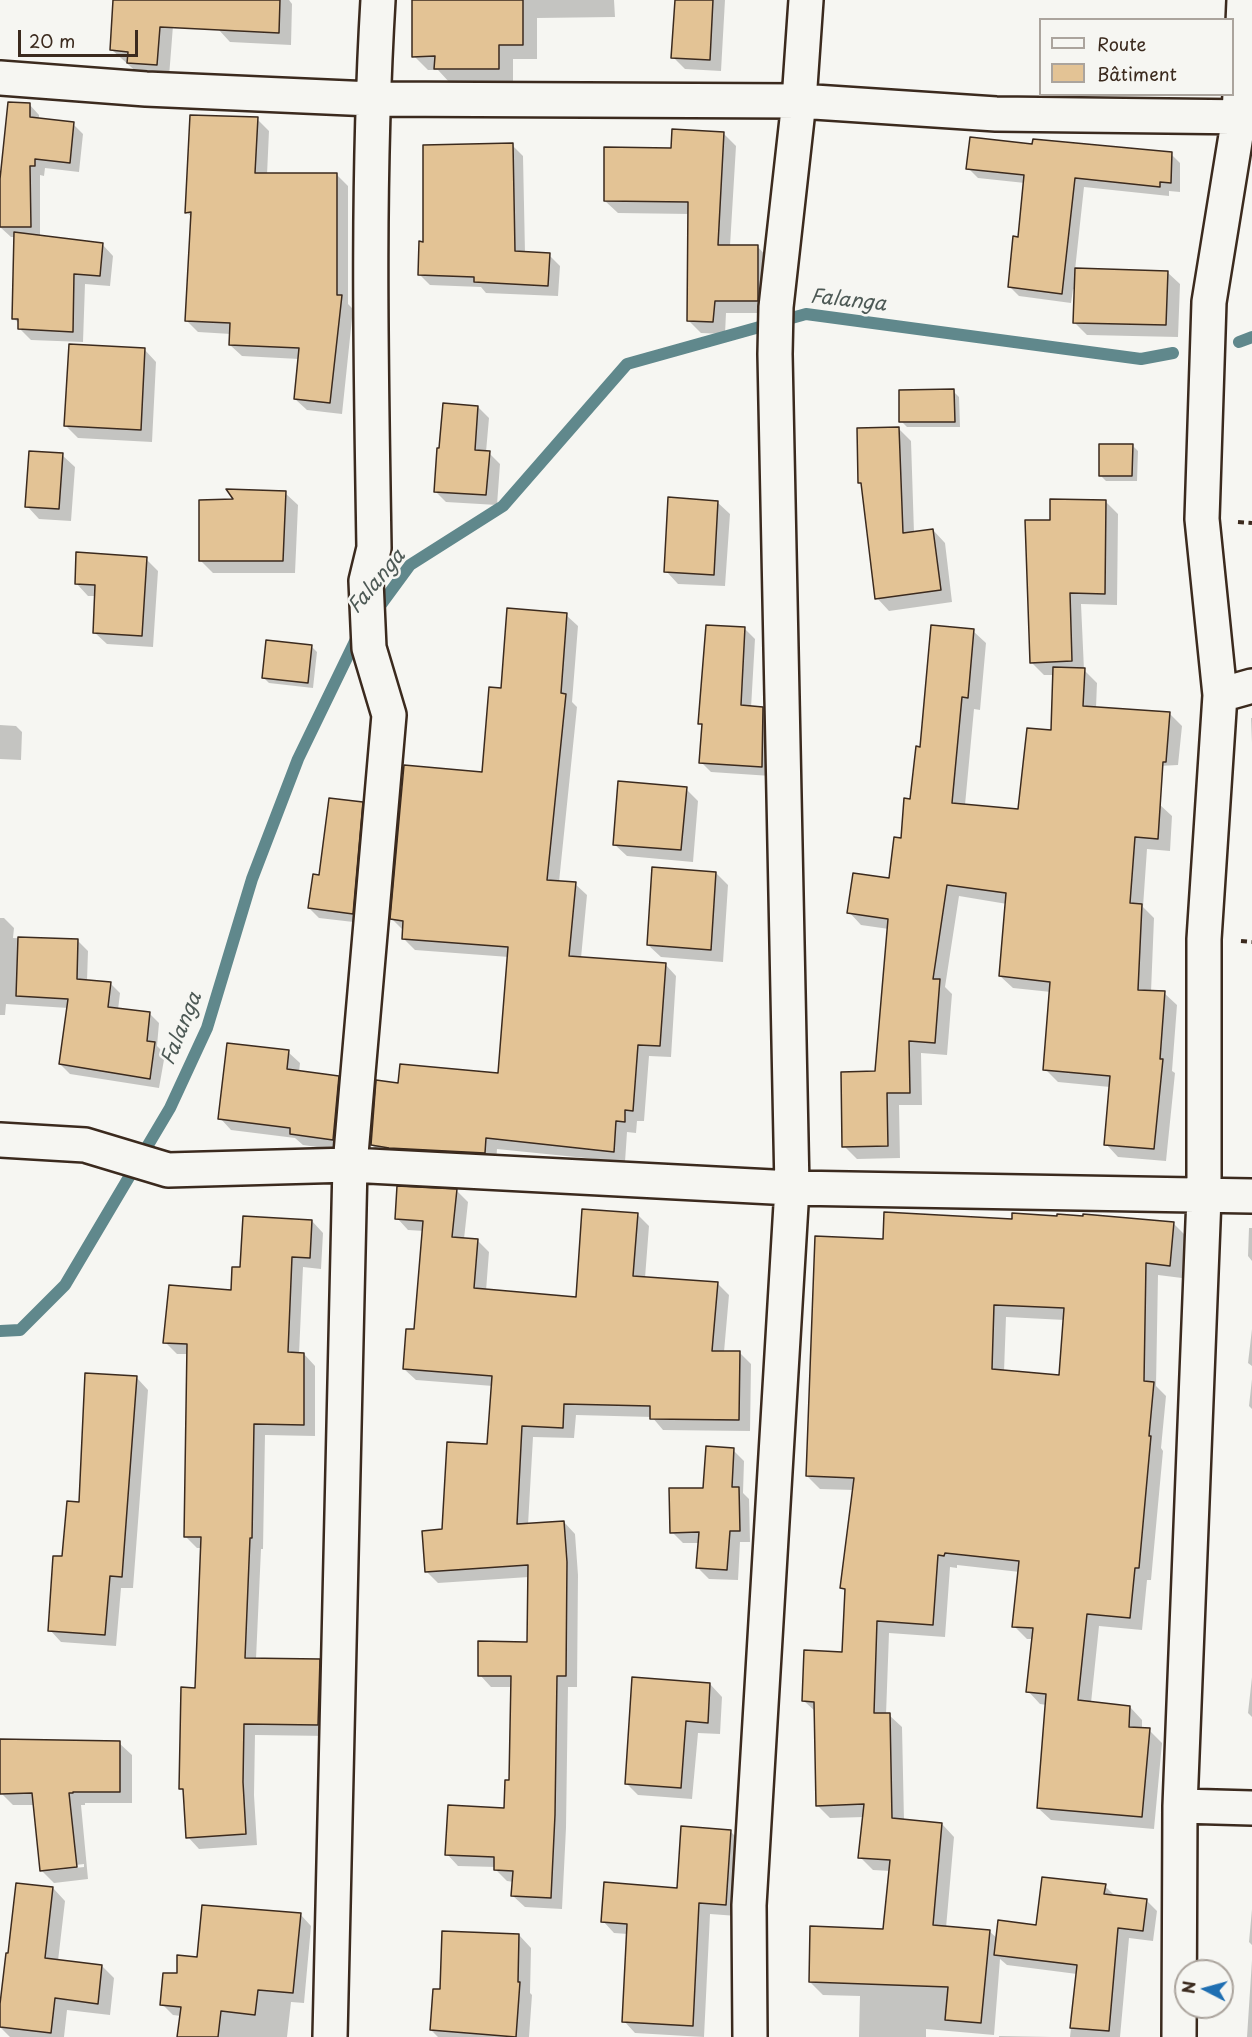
<!DOCTYPE html>
<html>
<head>
<meta charset="utf-8">
<style>
	body { margin:0 }
	#map { position:relative; width:1252px; height:2037px; overflow:hidden; background:#f6f6f2; font-family:"Playpen Sans",sans-serif }
	canvas { display:block }
	.legend { position:absolute; left:1039px; top:18px; width:195px; height:78px; box-sizing:border-box; background:#f6f6f2; border:2px solid #aba49d; margin:0; padding:8px 10px; list-style:none; font-size:18px; color:#3b2a1e }
	.legend li { display:flex; align-items:center; gap:12px; height:30px }
	.legend b { width:30px; border:2px solid #aba49d }
	.north { position:absolute; left:1174px; top:1959px; width:60px; height:60px; box-sizing:border-box; background:#f6f6f2; border:2px solid #aba49d; border-radius:50%; rotate:276deg; font-size:16px; font-weight:700; line-height:24px; text-align:center; color:#3b2a1e }
	.north::after { content:''; display:block; margin:auto; width:21px; height:27px; background:#1f6fb2; clip-path:polygon(50% 0,100% 100%,50% 72%,0 100%) }
	.scale { position:absolute; left:18px; top:30px; width:120px; height:27px; box-sizing:border-box; border:3px solid #3b2a1e; border-top:0; padding-left:8px; font-size:18px; line-height:21px; white-space:nowrap; color:#3b2a1e; -webkit-text-stroke:4px #f6f6f2; paint-order:stroke }
</style>
</head>
<body>
<div id="map">
<canvas width="1252" height="2037"></canvas>
<ul class="legend">
<li><b style="height:8px;background:#f6f6f2"></b>Route</li>
<li><b style="height:16px;background:#e3c395"></b>Bâtiment</li>
</ul>
<div class="north">N</div>
<div class="scale">20 m</div>
</div>
<script>
const g = document.querySelector('canvas').getContext('2d');
g.lineJoin = 'round';
function fill(path, color) {
  g.fillStyle = color;
  g.fill(path, 'evenodd');
}
function strokePath(path, color, width, dash) {
  g.strokeStyle = color;
  g.lineWidth = width;
  g.lineCap = dash ? 'butt' : 'round';
  g.setLineDash(dash || []);
  g.stroke(path);
}
function drawText(font, color, halo, rows, align = 'center') {
  g.font = font + ' "Playpen Sans",sans-serif';
  g.lineWidth = 5;
  g.setLineDash([]);
  g.textBaseline = 'middle';
  g.strokeStyle = halo;
  g.fillStyle = color;
  for (const [text, x, y, turn = 0] of rows) {
    g.save();
    g.translate(x, y);
    g.rotate((+turn || 0) * Math.PI / 180);
    g.textAlign = isNaN(turn) ? turn : align;
    if (halo) g.strokeText(text, 0, 0);
    g.fillText(text, 0, 0);
    g.restore();
  }
}
const shadow = new Path2D(`
	M115,0H175L169,77L140,75L112,50Z
	M219,0H289L292,4L291,45L230,42L218,29Z
	M414,0H614L615,17L537,18V59H513V83H450L438,70H428L414,56Z
	M676,0H725L721,71L685,69L673,57Z
	M29,104L39,115V120L73,124L83,134L79,172L45,168L44,176L40,175V236L102,244L113,256L110,286L85,284L83,342L31,340L20,329V324L14,319L15,237H11L0,227V179Z
	M257,119L269,131L267,175H337L348,186V304L353,309L342,414L307,410L295,399L299,359L242,356L230,345L231,334L198,332L186,320L192,218L187,212Z
	M724,134L736,146L730,246H757L769,259V313H726L725,334L701,333L688,320L690,214L618,213L605,201L672,149Z
	M512,145L523,156L525,253L549,255L560,266L558,296L486,293L481,287L430,285L419,274L425,243Z
	M1034,145L1171,154L1180,163V192L1169,191V196L1084,187L1075,270L1167,272L1180,284L1178,337L1087,335L1074,322L1075,290L1073,289L1071,303L1019,296L1010,287L1019,238L1025,183L978,178L968,168Z
	M144,349L156,362L152,442L78,438L65,425Z
	M953,391L959,397L960,427H907L901,421Z
	M478,407L489,418L486,452L489,453L500,464L497,505L446,502L435,491Z
	M899,429L911,441L914,533L933,530L945,543L952,602L889,611L877,598L863,486L860,483Z
	M1132,445L1138,451L1137,481H1106L1100,475Z
	M62,455L75,467L71,521L39,519L27,506Z
	M285,493L298,505L295,573H213L201,561L236,501Z
	M1105,501L1118,514L1117,605L1081,604L1084,670L1097,683L1096,708L1169,713L1182,726L1178,765L1138,767L1159,804L1172,816L1170,851L1147,849L1143,907L1154,918L1151,992L1164,993L1177,1005L1172,1071L1175,1073L1166,1161L1118,1157L1106,1144L1110,1087L1058,1082L1045,1069L1051,992L1013,988L1000,976L1007,904L959,896L945,987L952,994L947,1055L921,1053L922,1105H899L900,1158L857,1159L844,1146L876,1072L889,929L861,925L849,912L890,879L903,840L921,749L973,631L986,643L980,710L974,709L965,805L1020,810L1052,731L1054,675H1044L1032,663L1051,521Z
	M717,502L730,514L725,586L678,584L666,571Z
	M146,559L158,571L153,647L107,644L94,632L96,596H88L76,583Z
	M566,615L578,626L572,702L577,707L559,882L575,884L587,895L581,958L665,964L676,976L671,1057L649,1056L644,1121H637L636,1133L627,1132L625,1162L497,1149L496,1164L384,1156L372,1145L400,1085L500,1074L509,957L415,950L403,938L404,931L392,919L483,774L502,690Z
	M745,629L755,639L751,708L763,709L773,718L771,776L711,772L701,762L704,727L700,723Z
	M311,646L317,652L313,688L269,683L263,677Z
	M1251,718H1252V743Z
	M0,725L16,726L22,732L21,760L0,759Z
	M686,789L698,801L693,862L627,856L614,844Z
	M362,804L372,814L362,923L319,918L309,908Z
	M716,873L728,885L723,962L661,957L648,945Z
	M0,918H4L14,928L13,938L78,941L88,951L87,981L110,983L120,993L118,1010L149,1013L159,1023L157,1046L165,1054L159,1088L70,1074L60,1064L68,1008L6,1004L5,1015H0Z
	M288,1052L300,1063L299,1072L338,1077L350,1089L345,1151L303,1145L295,1138L231,1130L220,1118Z
	M457,1191L468,1202L464,1239L477,1240L489,1252L486,1291L577,1298L637,1214L649,1226L645,1278L718,1284L729,1295L724,1352H739L751,1364L750,1431L663,1430L652,1417L576,1415L574,1438L533,1437L528,1525L564,1522L575,1534L578,1575L577,1687H568L566,1828L562,1909L525,1907L513,1896L514,1882L507,1881L496,1870V1867L458,1866L447,1854L506,1810L510,1781L512,1687H491L480,1675L528,1643L529,1577L438,1583L427,1572L443,1531L488,1446L493,1386L416,1380L404,1369L415,1331L424,1231L408,1230L397,1218Z
	M1013,1220L1173,1223L1186,1236L1182,1278L1158,1275L1156,1386L1166,1396L1161,1448L1163,1451L1151,1580H1147L1142,1630L1099,1626L1091,1703L1130,1707L1142,1720V1729L1149,1730L1162,1743L1154,1829L1051,1820L1038,1808L1047,1705L1040,1704L1028,1691L1033,1639H1027L1014,1626L1020,1572L957,1565V1568L950,1567L945,1637L889,1633L886,1715H889L902,1727L904,1821L942,1824L954,1837L946,1928L989,1931L998,1939L1037,1926L1105,1886L1115,1896L1146,1900L1157,1911L1153,1941L1129,1938L1120,2037H1070L1077,1974L1007,1965L1000,1959L994,2035L926,2029V2037H859L860,1996L823,1995L810,1982L885,1930L891,1871L873,1870L860,1857L864,1817L830,1818L817,1805L816,1712L804,1701L844,1653L846,1592L842,1587L854,1490L820,1489L807,1476L885,1240ZM1006,1317L1065,1320L1060,1377L1004,1372Z
	M312,1221L323,1233L321,1269L303,1267L299,1354H304L315,1366V1436L265,1435L263,1549H261L256,1659L319,1661L331,1672L329,1736L255,1735L254,1795L257,1845L199,1849L188,1837L185,1792L181,1788L196,1689L202,1548H197L185,1536L188,1354H177L165,1342L233,1291L242,1269Z
	M1249,1228H1252V1261L1248,1256Z
	M1252,1329V1366L1248,1363Z
	M137,1378L148,1390L133,1588H121L116,1646L61,1642L50,1630L64,1558L80,1503Z
	M1252,1379V1409L1249,1406Z
	M733,1450L744,1461L743,1493L749,1499L750,1542H740L738,1580L709,1579L698,1568L700,1543H683L672,1532Z
	M1252,1677V1717L1248,1713Z
	M710,1684L722,1697L720,1734L698,1733L692,1799L638,1795L626,1783Z
	M119,1743L132,1755V1803H85V1805H81L88,1879L54,1883L41,1870L34,1805H13L1,1793ZM84,1864V1867L50,1871V1868Z
	M730,1831L742,1843L737,1916L710,1914L704,2037L635,2033L624,2021L628,1934L614,1933L603,1921L678,1890Z
	M53,1888L65,1901L58,1961L102,1966L114,1978L110,2015L67,2010L64,2037H10L0,2027V2019Z
	M1252,1909V1945L1249,1942Z
	M300,1914L311,1926L304,2003L291,2002L287,2037H179L181,2016L173,2015L162,2004L178,1974L198,1959Z
	M519,1935L531,1948L530,1993L532,1995L529,2037H438L431,2030Z
	M1252,1960V2037H1247Z
	M999,2036L1052,2037H999Z`);
const stream = new Path2D(`
	M1239,342L1252,337
	M374,614L410,565L503,506L627,364L806,314L1141,359L1173,353
	M0,1331L20,1330L65,1285L170,1108L207,1028L252,879L298,759L359,633`);
const building = new Path2D(`
	M113,0H280L279,33L160,27L157,65L127,63L128,52L110,50Z
	M412,0H523V45H499V69H434L435,56L412,57Z
	M675,0H713L710,60L671,58Z
	M8,102L30,103V117L74,122L70,163L35,159V166H30L31,227H0V179Z
	M190,115L258,117L255,173H337V295H342L330,403L294,399L299,348L229,345L230,323L185,321L191,212L185,213Z
	M672,129L724,132L718,245H758V301H715L713,322L687,321L688,202L604,201V147L671,148Z
	M970,137L1032,144L1033,139L1172,152L1171,183L1160,182V187L1075,178L1062,294L1008,287L1013,236L1018,237L1024,175L966,169Z
	M513,143L515,251L550,253L548,286L474,282V277L418,275L419,241L423,242V145Z
	M14,232L103,243L100,276L74,274L73,332L18,329V319H12Z
	M1075,268L1168,271L1166,325L1073,323Z
	M69,344L145,348L141,430L64,426Z
	M954,389L955,422H899V390Z
	M443,403L478,406L475,450L490,451L486,495L434,492L437,448H439Z
	M899,427L903,533L933,529L941,590L875,599L861,483H858L857,428Z
	M1099,444H1133L1132,476H1099Z
	M29,451L63,453L59,509L25,507Z
	M226,489L286,491L283,561H199V500L233,499Z
	M668,497L718,501L714,575L664,572Z
	M1050,499L1106,500L1105,594L1070,593L1072,661L1030,663L1025,520H1050Z
	M76,552L147,557L142,636L93,633L95,585L75,584Z
	M507,608L567,613L561,693L566,694L547,880L576,882L569,956L666,963L660,1046L638,1045L633,1111L625,1110V1122L616,1121L614,1152L486,1138L485,1153L389,1148L371,1145L376,1080L398,1083L400,1064L498,1073L508,947L402,939L403,921L390,919L404,765L482,772L489,687L501,688Z
	M706,625L745,627L741,705L763,707L762,767L699,763L702,724H698Z
	M931,625L974,629L968,698L962,697L952,803L1018,809L1027,728L1051,730L1053,667L1085,668L1083,706L1170,712L1166,762H1163L1158,839L1135,837L1130,903L1142,904L1138,990L1165,991L1160,1059H1163L1154,1149L1104,1145L1110,1076L1043,1070L1050,982L999,976L1006,893L947,885L933,979H940L935,1043L909,1041L910,1093H887L888,1146L842,1147L841,1072L875,1071L888,919L847,913L853,873L889,878L894,837L901,838L904,798L910,799L916,746L920,747Z
	M266,640L312,645L308,683L262,678Z
	M618,781L687,787L681,850L613,845Z
	M329,798L363,802L353,914L308,908L313,874L319,875Z
	M652,867L716,872L711,950L647,945Z
	M18,937L78,939L77,979L111,982L108,1007L150,1012L147,1041L155,1042L150,1079L59,1064L68,999L16,996Z
	M227,1043L289,1050L287,1069L339,1076L333,1140L290,1134V1128L218,1119Z
	M397,1186L457,1189L452,1237L478,1239L474,1288L576,1297L582,1209L638,1213L633,1276L718,1282L712,1351H740L739,1420L650,1419V1406L564,1404L563,1428L522,1426L517,1524L564,1521L567,1562L566,1676H557L555,1815L551,1898L511,1896L513,1871L494,1870V1857L445,1855L448,1805L504,1808L505,1780H509L511,1676H478V1641L527,1642L528,1565L425,1572L422,1531L442,1529L447,1442L487,1444L492,1376L403,1369L406,1329H414L423,1221L395,1219Z
	M884,1212L1012,1219V1213L1057,1216V1214L1083,1216V1214L1174,1222L1170,1266L1146,1263L1144,1381L1154,1382L1149,1436H1151L1139,1568H1135L1130,1618L1087,1614L1078,1700L1130,1706L1129,1727L1150,1728L1142,1817L1037,1808L1046,1694L1026,1692L1033,1628L1012,1627L1019,1561L945,1553L944,1556L938,1555L933,1625L877,1621L874,1713H890L892,1818L942,1823L933,1925L990,1930L981,2023L945,2020L948,1987L809,1982L810,1926L883,1929L890,1860L858,1858L864,1804L816,1806L814,1702L802,1701L804,1650L842,1652L845,1589L840,1588L854,1478L806,1476L815,1236L883,1239ZM994,1305L1064,1308L1059,1375L992,1369Z
	M243,1216L312,1220L310,1258L292,1257L288,1352L304,1353V1425L254,1424L252,1538H250L245,1658L320,1659L318,1725L244,1724L243,1782L246,1834L186,1838L183,1789H179L181,1687L195,1688L201,1537H184L187,1344L163,1343L169,1285L231,1290L232,1267H240Z
	M85,1373L137,1376L122,1577L110,1576L105,1635L48,1631L53,1556H62L67,1501L79,1502Z
	M706,1446L734,1448L732,1487H739L740,1531H730L727,1570L696,1568L699,1532L670,1533L669,1488H703Z
	M632,1677L710,1683L708,1723L686,1721L681,1788L625,1784Z
	M0,1739L120,1741V1792H73V1793H69L77,1867L40,1871L32,1793L0,1794Z
	M681,1826L731,1830L726,1905L699,1903L693,2026L622,2022L627,1924L601,1922L604,1882L677,1888Z
	M1042,1877L1106,1884L1104,1894L1147,1899L1143,1931L1118,1928L1109,2031L1070,2028L1077,1965L994,1955L998,1920L1036,1925Z
	M16,1883L53,1887L45,1958L102,1965L98,2004L55,1998L51,2033L0,2027V2004L6,1953H8Z
	M202,1905L301,1913L293,1993L258,1990L255,2015L221,2011L218,2037H177L181,2007L160,2005L163,1973H177V1955L197,1957Z
	M442,1931L519,1934L518,1982H520L516,2037L430,2030L433,1989H440Z`);
const path = new Path2D(`
	M1238,522L1252,523
	M1241,941L1252,942`);
const street = new Path2D(`
	M0,78L146,89L372,99L799,101L996,114L1252,117
	M1220,695L1252,686
	M0,1140L85,1145L168,1170L350,1165L792,1188L1252,1196
	M1180,1806L1252,1808
	M330,2037L350,1165L389,715L369,648L366,581L374,548C371,365 367,183 378,0
	M750,2037L749,1905L792,1188L775,354L776,307L799,101L806,0
	M1179,2037L1180,1806L1204,1197V939L1220,695L1202,519L1209,302L1239,117L1244,0`);
const waterNames = [
	["Falanga",848,301,6],
	["Falanga",377,582,-50],
	["Falanga",182,1029,-68]
];
fill(shadow, '#0003');
strokePath(stream, '#60888c', 12);
fill(building, '#e3c395');
strokePath(building, '#3b2a1e', 1.5);
strokePath(street, '#3b2a1e', 38);
strokePath(path, '#3b2a1e', 4, [6, 4.5]);
strokePath(street, '#f6f6f2', 33);
drawText('italic 20px', '#4d5955', '#f6f6f2', waterNames);
</script>
</body>
</html>
